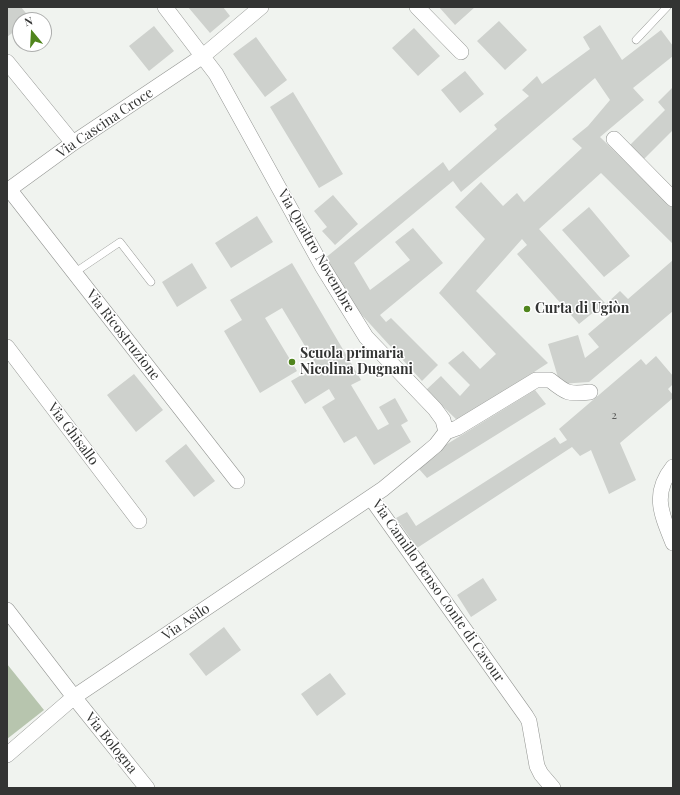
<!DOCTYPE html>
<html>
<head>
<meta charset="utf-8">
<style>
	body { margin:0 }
	#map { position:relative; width:680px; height:795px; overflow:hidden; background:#f0f3ef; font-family:"Playfair Display",serif }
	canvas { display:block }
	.frame { position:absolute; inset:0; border:8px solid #333433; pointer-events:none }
	.north { position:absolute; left:12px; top:12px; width:40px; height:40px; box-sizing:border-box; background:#fff; border:1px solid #adaead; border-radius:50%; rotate:342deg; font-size:11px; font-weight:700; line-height:16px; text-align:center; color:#333433 }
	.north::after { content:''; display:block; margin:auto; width:14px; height:18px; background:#50851d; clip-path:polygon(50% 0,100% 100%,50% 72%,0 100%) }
</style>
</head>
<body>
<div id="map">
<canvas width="680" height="795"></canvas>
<div class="frame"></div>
<div class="north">N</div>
</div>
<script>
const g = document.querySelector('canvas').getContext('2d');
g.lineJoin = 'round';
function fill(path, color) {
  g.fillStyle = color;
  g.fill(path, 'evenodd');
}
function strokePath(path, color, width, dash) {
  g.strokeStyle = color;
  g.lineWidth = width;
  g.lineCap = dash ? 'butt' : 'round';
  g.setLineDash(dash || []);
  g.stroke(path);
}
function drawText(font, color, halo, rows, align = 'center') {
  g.font = font + ' "Playfair Display",serif';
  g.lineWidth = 3;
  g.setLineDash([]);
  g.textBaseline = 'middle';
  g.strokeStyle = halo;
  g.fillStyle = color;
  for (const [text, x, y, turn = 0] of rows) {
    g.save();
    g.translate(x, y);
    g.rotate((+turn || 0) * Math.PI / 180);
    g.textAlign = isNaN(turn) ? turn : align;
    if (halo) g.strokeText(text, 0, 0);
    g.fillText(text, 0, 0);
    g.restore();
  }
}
const green = new Path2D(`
	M7,664L44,710L7,739Z`);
const building = new Path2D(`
	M7,7H21L30,18L28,20H20V27L7,37Z
	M188,7H223L230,16L210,33Z
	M439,7H475L455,25Z
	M499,21L527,50L505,70L477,41Z
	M600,25L622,60L661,30L673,46V56L633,88L644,100L600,137L673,208V244L601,173L539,229L605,303L579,324L517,254L527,245L522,239L476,291L548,363L458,421L426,390L441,376L460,396L470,385L448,363L463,351L480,369L496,354L439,293L485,239L455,207L481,182L503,206L517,193L524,202L582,148L572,139L588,126L610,100L595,78L461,192L453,181L354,263L370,290L410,260L395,242L413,228L443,263L380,315L386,322L391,318L438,365L422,381L350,302L324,259L443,162L449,171L497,129L494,125L529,96L522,90L537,76L542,84L590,49L583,37Z
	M154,26L174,51L149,71L129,46Z
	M414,28L440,56L418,76L392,48Z
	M256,37L287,80L265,97L233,54Z
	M465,71L484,94L460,113L441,90Z
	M673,87V130L643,160L629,146L665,110L658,102Z
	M293,92L343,174L319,188L270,107Z
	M333,195L358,224L335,245L322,231L327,227L314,211Z
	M589,207L630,256L604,277L562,230Z
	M257,216L273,242L231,268L215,243Z
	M673,260V311L589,382L560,384L548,344L578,335L585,358L599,347L588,334L613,313L606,304L620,291L628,299Z
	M192,263L207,288L177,307L162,282Z
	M292,263L361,380L351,385L378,430L389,424L379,407L395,398L408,421L401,425L411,442L374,465L356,436L344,443L322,407L335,399L329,389L305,404L291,381L317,366L282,308L265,318L297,371L260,393L224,331L242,320L230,300Z
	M656,356L673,376V384L668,389L673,395V398L620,443L636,480L609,494L591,450L580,456L572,447L417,548L396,518L407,512L416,526L555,437L560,444L567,440L559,429L641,359L646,365Z
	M134,374L163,410L136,432L107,395Z
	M535,390L546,404L427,478L419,469L439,449Z
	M186,444L215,481L194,497L165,461Z
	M483,578L497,600L471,617L457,595Z
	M224,627L241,650L206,676L189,654Z
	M330,673L346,694L317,716L301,694Z`);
const lane = new Path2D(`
	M636,40L667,7
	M74,273L120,242L151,282`);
const street = new Path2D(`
	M165,7L216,74L322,266L366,337L435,409L443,420L446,432
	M417,7L461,52
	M7,62L73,143
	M614,139L673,199
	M9,189L237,481
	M7,191L73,143L203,56L261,7
	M7,347L139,521
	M673,467C651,494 662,515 673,543
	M371,498L526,716L529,721L537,766L541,774L553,788
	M7,610L74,697L147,788
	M7,755L74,697L383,489L423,456L436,445L446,432L457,428L536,380H550C566,393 569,395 590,392`);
const markers = [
	[527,309,4,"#50851d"],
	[292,362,4,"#50851d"]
];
const numberNames = [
	["2",614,415]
];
const streetNames = [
	["Via Cascina Croce",105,123,-34],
	["Via Quattro Novembre",316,251,60],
	["Via Ricostruzione",123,335,52],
	["Via Ghisallo",73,434,53],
	["Via Camillo Benso Conte di Cavour",438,591,55],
	["Via Asilo",186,622,-34],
	["Via Bologna",111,743,51]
];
const poiNames = [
	["Curta di Ugiòn",535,309],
	["Scuola primaria",300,354],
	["Nicolina Dugnani",300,370]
];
fill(green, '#b7c5ae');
fill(building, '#ced1cd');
strokePath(lane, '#939592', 8);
strokePath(street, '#939592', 16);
strokePath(lane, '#fff', 7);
strokePath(street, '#fff', 15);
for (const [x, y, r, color] of markers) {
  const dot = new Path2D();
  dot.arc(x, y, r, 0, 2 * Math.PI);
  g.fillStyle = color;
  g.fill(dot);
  strokePath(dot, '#fff', 1.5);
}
drawText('12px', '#5a5b5a', null, numberNames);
drawText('14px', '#333433', '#fff', streetNames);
drawText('bold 14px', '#333433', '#fff', poiNames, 'left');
</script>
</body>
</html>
